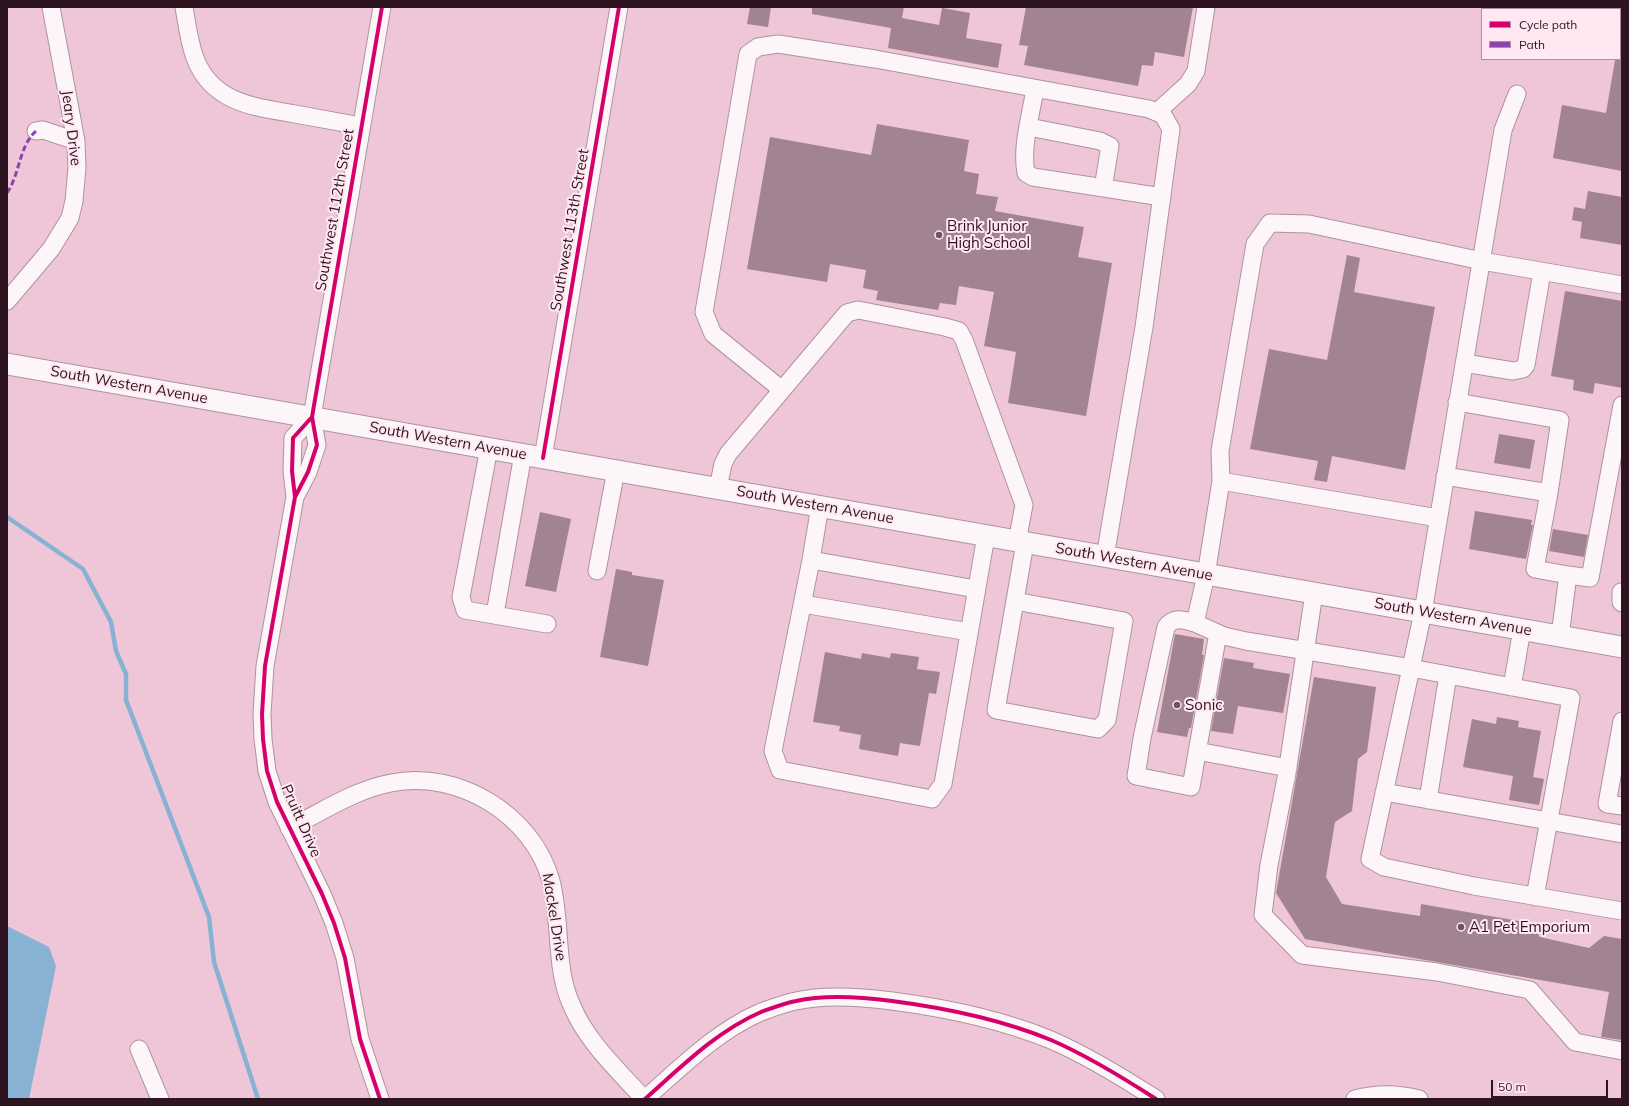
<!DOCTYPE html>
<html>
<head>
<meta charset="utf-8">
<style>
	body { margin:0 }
	#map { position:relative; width:1629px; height:1106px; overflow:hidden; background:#eec6d7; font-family:Mulish,sans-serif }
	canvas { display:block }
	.frame { position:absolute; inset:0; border:8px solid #2e1420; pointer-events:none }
	.legend { position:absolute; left:1481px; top:8px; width:140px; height:52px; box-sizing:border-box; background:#ffe8f1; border:1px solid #ab939d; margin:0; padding:5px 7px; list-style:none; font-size:12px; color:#2e1420 }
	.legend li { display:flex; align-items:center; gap:8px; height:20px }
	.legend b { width:20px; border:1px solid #ab939d }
	.scale { position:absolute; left:1491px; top:1080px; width:117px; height:18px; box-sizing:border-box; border:2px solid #2e1420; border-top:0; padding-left:5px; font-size:12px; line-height:14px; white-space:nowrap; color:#2e1420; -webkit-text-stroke:3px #ffe8f1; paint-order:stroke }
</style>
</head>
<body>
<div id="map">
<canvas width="1629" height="1106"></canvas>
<div class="frame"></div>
<ul class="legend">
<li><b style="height:5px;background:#d6006c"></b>Cycle path</li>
<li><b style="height:5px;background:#8e44ad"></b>Path</li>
</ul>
<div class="scale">50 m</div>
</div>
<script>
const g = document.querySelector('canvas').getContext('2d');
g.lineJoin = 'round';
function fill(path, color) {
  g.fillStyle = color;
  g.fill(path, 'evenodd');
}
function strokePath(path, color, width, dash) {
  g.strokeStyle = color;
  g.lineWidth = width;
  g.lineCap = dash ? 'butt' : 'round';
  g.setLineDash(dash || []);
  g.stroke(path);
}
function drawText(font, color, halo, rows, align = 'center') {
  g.font = font + ' Mulish,sans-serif';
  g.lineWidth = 4;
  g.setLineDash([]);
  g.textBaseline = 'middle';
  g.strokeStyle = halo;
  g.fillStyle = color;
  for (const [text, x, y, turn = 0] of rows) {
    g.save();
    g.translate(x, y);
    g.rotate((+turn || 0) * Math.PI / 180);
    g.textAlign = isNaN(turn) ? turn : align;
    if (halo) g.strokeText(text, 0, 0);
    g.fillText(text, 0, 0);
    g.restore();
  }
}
const water = new Path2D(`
	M7,926L49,947L56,966L29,1099H7Z`);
const stream = new Path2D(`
	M7,517L83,569L111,622L116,651L126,674V700L209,917L214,962L258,1099`);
const building = new Path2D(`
	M750,7H771L768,27L747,24Z
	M812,7H904L902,18L939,25L942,8L970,13L966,38L1002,44L998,68L888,48L891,28L812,14Z
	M1026,7H1193L1184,57L1155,52L1153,66L1142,65L1138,86L1024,65L1028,46L1019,45Z
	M1615,60H1622V171L1553,158L1562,105L1606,113Z
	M877,124L969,140L964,171L979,174L976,194L998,197L995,211L1084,227L1078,257L1112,263L1086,416L1008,403L1016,352L984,346L994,292L959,286L956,305L940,303L938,310L876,300L878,291L863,288L866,270L830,264L827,282L747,269L770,137L871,155Z
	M1588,191L1622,197V245L1580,238L1582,222L1572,220L1574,207L1585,209Z
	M1347,255L1360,258L1354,292L1435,307L1405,470L1332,456L1327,482L1314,480L1318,461L1250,449L1269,349L1327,360Z
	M1565,291L1622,301V388L1595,383L1593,394L1573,390L1574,380L1551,376Z
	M1499,434L1535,440L1530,469L1494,463Z
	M1475,511L1532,520L1531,525H1533L1526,559L1469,549Z
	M540,512L571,519L556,592L525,586Z
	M1553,529L1588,535L1584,557L1549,551Z
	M616,569L632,572V575L664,580L648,666L600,657Z
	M1175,634L1204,639L1202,655H1204L1191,728H1189L1187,737L1157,732Z
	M825,652L861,659L862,653L890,658L891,653L919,657L917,669L940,672L936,694L929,693L920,746L900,743L898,756L859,749L861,735L839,731L840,726L813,722Z
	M1224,658L1254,663L1253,668L1290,674L1283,713L1238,706L1233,734L1211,731Z
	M1314,677L1376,687L1367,752L1358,759L1352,811L1335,822L1326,877L1342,904L1420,916L1421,904L1530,923L1540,937L1589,948L1604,936L1622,939V1040L1601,1037L1609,992L1305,939L1276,893Z
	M1497,717L1519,721L1518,727L1541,731L1533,777L1544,779L1539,805L1509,800L1513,776L1463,767L1472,719L1496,724Z`);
const minor = new Path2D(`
	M184,7C187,24 189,42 195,58C212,103 254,107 295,114C317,118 339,122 361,126
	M1035,89C1031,115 1021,146 1026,173L1033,177L1162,197
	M1517,94L1503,130L1423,612L1370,859L1384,867L1474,886L1622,911
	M1157,112L1188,84L1196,71L1206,7
	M1029,127L1100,141L1110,146L1103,188
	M36,131L43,130L76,141
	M7,301L51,249L70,218L74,201L77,168L76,141L51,7
	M1464,363L1513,371L1523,369L1526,365L1542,272
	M782,390L713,334L704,312L748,54L758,47L778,44L875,59L1149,109L1163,115L1171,129L1144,327L1105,557
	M1457,402L1560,420L1549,493
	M312,417L293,438L292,471L295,497L265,666L262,714L263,739L267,771L277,802L322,894L334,923L345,958L360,1039L380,1099
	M489,448L461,597L465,610L547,624
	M543,458L619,7
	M1445,476L1549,493L1535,569L1568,575L1560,636
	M1221,481L1206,575L1195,623L1224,636L1246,641L1411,668L1571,698L1535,897
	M718,488L723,464L728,454L847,313L858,310L945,327L959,331L964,340L1024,505L1017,542
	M295,497L308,472L317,445L312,417L382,7
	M1438,518L1221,481L1220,451L1255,244L1270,223L1309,224L1482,261L1622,285
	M811,560L820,506
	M597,571L616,470
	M1568,575L1590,578L1622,405
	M976,589L811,560L773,751L780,770L932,799L943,784L986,536
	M1621,592V602L1622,603
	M1314,593L1287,773L1269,865L1263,915L1302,955L1437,972L1530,990L1575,1042L1622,1051
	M1015,601L1124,621L1107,720L1098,729L996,710L1025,543
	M803,604L969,632
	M495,614L523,454
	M1195,623C1184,620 1174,616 1166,627L1142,738L1136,776L1191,787L1218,633
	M1512,687L1522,629
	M1622,721L1607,804L1622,806
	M1197,751L1288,768
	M1384,792L1622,834
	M1428,800L1448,675
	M289,828C322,812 354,790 391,783C458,769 533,815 551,881C562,922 554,968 572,1006C587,1042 619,1071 644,1099
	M139,1049L160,1099
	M645,1099C681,1067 717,1031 761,1012C772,1008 785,1003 796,1001C826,994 862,997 892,1001C946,1008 1000,1019 1051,1040C1088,1056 1122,1077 1156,1099
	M1355,1099C1377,1093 1396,1093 1419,1099`);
const major = new Path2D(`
	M7,364L1622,647`);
const quiet = new Path2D(`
	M7,193C20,174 19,146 36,131`);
const cycleway = new Path2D(`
	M312,417L293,438L292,471L295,497L265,666L262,714L263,739L267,771L277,802L322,894L334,923L345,958L360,1039L380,1099
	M543,458L619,7
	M295,497L308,472L317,445L312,417L382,7
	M645,1099C681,1067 717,1031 761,1012C772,1008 785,1003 796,1001C826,994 862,997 892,1001C946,1008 1000,1019 1051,1040C1088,1056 1122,1077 1156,1099`);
const markers = [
	[939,235,4,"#715260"],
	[1177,705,4,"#715260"],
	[1461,927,4,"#715260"]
];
const streetNames = [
	["Jeary Drive",71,128,83],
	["Southwest 112th Street",335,210,-80],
	["Southwest 113th Street",570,230,-80],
	["South Western Avenue",129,385,10],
	["South Western Avenue",448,441,10],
	["South Western Avenue",815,505,10],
	["South Western Avenue",1134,562,10],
	["South Western Avenue",1453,617,10],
	["Pruitt Drive",301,821,66],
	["Mackel Drive",554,917,81]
];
const poiNames = [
	["Brink Junior",947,226],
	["High School",947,243],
	["Sonic",1185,705],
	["A1 Pet Emporium",1469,927]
];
fill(water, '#87b2d3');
strokePath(stream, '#87b2d3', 4.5);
fill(building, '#a18391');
strokePath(minor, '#b0929f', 19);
strokePath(major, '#b0929f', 23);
strokePath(minor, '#fcf6f9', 17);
strokePath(major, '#fcf6f9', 21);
strokePath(quiet, '#8e44ad', 3, [6, 3]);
strokePath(cycleway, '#d6006c', 4);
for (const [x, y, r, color] of markers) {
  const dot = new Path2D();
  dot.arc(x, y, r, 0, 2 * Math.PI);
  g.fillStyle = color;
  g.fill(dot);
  strokePath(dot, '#ffe8f1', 1.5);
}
drawText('15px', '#2e1420', '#ffe8f1', streetNames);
drawText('15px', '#2e1420', '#ffe8f1', poiNames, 'left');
</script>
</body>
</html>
